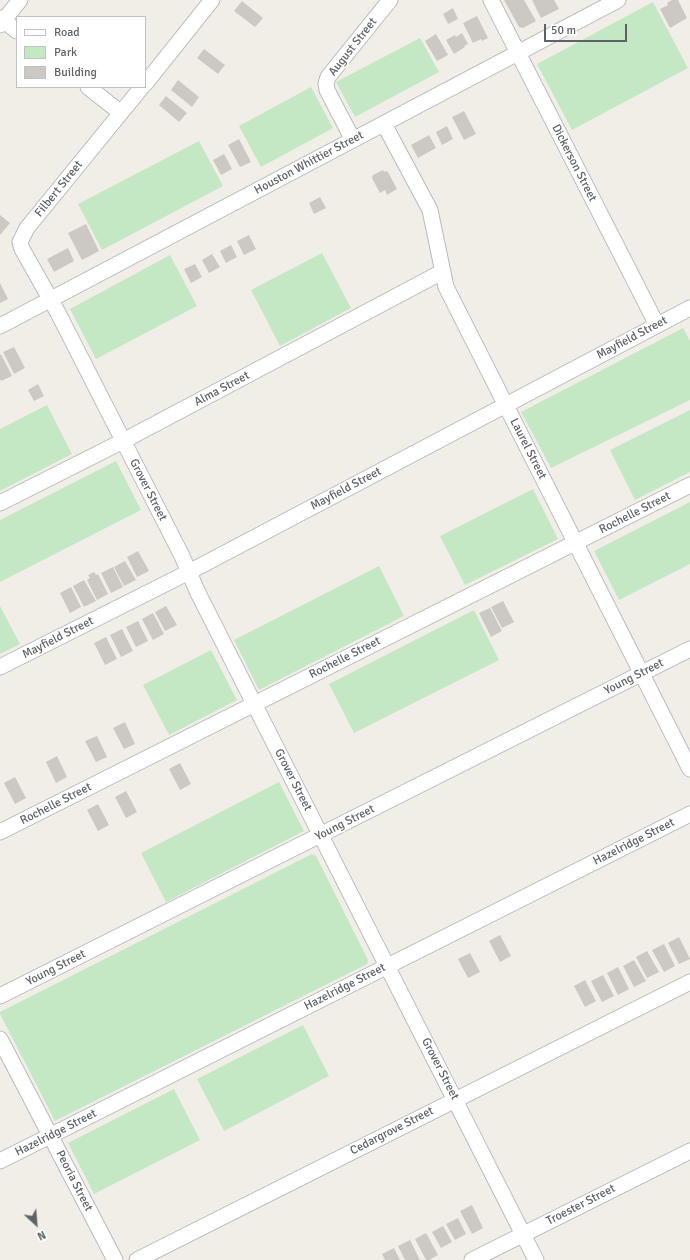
<!DOCTYPE html>
<html>
<head>
<meta charset="utf-8">
<style>
	body { margin:0 }
	#map { position:relative; width:690px; height:1260px; overflow:hidden; background:#f1eee7; font-family:Signika,sans-serif }
	canvas { display:block }
	.legend { position:absolute; left:16px; top:16px; width:130px; height:72px; box-sizing:border-box; background:#fff; border:1px solid #bfc1c2; margin:0; padding:5px 7px; list-style:none; font-size:12px; color:#5e6367 }
	.legend li { display:flex; align-items:center; gap:8px; height:20px }
	.legend b { width:20px; border:1px solid #bfc1c2 }
	.north { position:absolute; left:16px; top:1204px; width:40px; height:40px; -webkit-text-stroke:3px #fff; paint-order:stroke; rotate:154deg; font-size:11px; font-weight:700; line-height:16px; text-align:center; color:#5e6367 }
	.north::after { content:''; display:block; margin:auto; width:14px; height:18px; background:#5e6367; clip-path:polygon(50% 0,100% 100%,50% 72%,0 100%) }
	.scale { position:absolute; left:544px; top:24px; width:83px; height:18px; box-sizing:border-box; border:2px solid #5e6367; border-top:0; padding-left:5px; font-size:12px; line-height:14px; white-space:nowrap; color:#5e6367; -webkit-text-stroke:3px #fff; paint-order:stroke }
</style>
</head>
<body>
<div id="map">
<canvas width="690" height="1260"></canvas>
<ul class="legend">
<li><b style="height:5px;background:#fff"></b>Road</li>
<li><b style="height:11px;background:#c5e8c4"></b>Park</li>
<li><b style="height:11px;background:#ccc9c4"></b>Building</li>
</ul>
<div class="north">N</div>
<div class="scale">50 m</div>
</div>
<script>
const g = document.querySelector('canvas').getContext('2d');
g.lineJoin = 'round';
function fill(path, color) {
  g.fillStyle = color;
  g.fill(path, 'evenodd');
}
function strokePath(path, color, width, dash) {
  g.strokeStyle = color;
  g.lineWidth = width;
  g.lineCap = dash ? 'butt' : 'round';
  g.setLineDash(dash || []);
  g.stroke(path);
}
function drawText(font, color, halo, rows, align = 'center') {
  g.font = font + ' Signika,sans-serif';
  g.lineWidth = 3.5;
  g.setLineDash([]);
  g.textBaseline = 'middle';
  g.strokeStyle = halo;
  g.fillStyle = color;
  for (const [text, x, y, turn = 0] of rows) {
    g.save();
    g.translate(x, y);
    g.rotate((+turn || 0) * Math.PI / 180);
    g.textAlign = isNaN(turn) ? turn : align;
    if (halo) g.strokeText(text, 0, 0);
    g.fillText(text, 0, 0);
    g.restore();
  }
}
const green = new Path2D(`
	M653,2L688,68L572,130L537,64Z
	M420,38L439,72L355,117L336,82Z
	M311,87L333,128L261,167L239,126Z
	M199,141L223,186L102,250L78,204Z
	M322,253L351,308L280,346L251,290Z
	M170,255L197,306L96,359L70,309Z
	M683,328L690,341V400L551,468L521,412Z
	M47,405L72,454L0,491V429Z
	M690,410V472L635,500L610,450Z
	M116,461L141,510L0,582V520Z
	M533,489L558,539L465,585L440,536Z
	M690,502V564L619,600L594,551Z
	M379,566L404,616L259,690L234,640Z
	M0,606L20,644L0,654Z
	M474,610L499,660L354,733L329,684Z
	M211,650L237,700L169,735L143,685Z
	M279,782L304,831L166,902L141,853Z
	M312,854L316,856L368,960L367,964L55,1121L0,1014V1012Z
	M303,1025L329,1076L224,1131L197,1079Z
	M174,1089L200,1140L94,1194L68,1143Z`);
const building = new Path2D(`
	M504,0H524L536,21L523,28L519,27Z
	M532,0H554L559,9L541,18Z
	M672,0H678L687,18L670,28L660,9L668,5L667,3Z
	M242,1L263,18L255,27L234,11Z
	M453,8L458,19L448,24L443,14Z
	M477,16L488,38L482,41L481,39L473,43L463,23Z
	M462,33L468,44L464,46L465,47L454,54L446,40L455,35L456,37Z
	M436,34L448,55L437,61L425,41Z
	M204,49L225,65L218,74L197,58Z
	M178,80L199,97L192,107L171,90Z
	M166,96L187,113L179,122L159,105Z
	M464,111L476,134L464,140L452,117Z
	M447,126L453,139L442,145L436,132Z
	M429,135L436,148L418,158L411,145Z
	M239,139L251,162L240,167L228,145Z
	M224,154L232,169L221,175L213,160Z
	M383,170L384,172L386,171L388,172L397,189L387,195L385,190L380,193L372,178L373,175Z
	M320,197L326,208L314,214L309,203Z
	M0,215L10,223L0,235Z
	M86,224L99,251L82,260L68,233Z
	M249,235L256,249L244,255L237,241Z
	M231,245L237,257L226,263L220,251Z
	M68,248L74,261L54,272L47,259Z
	M212,254L220,267L209,273L202,260Z
	M195,264L202,277L191,283L184,269Z
	M0,283L8,299L0,303Z
	M14,347L25,368L14,374L3,352Z
	M1,354L12,376L1,381L0,379V355Z
	M38,384L44,396L34,401L28,390Z
	M138,551L149,571L137,577L127,557Z
	M125,561L136,580L124,586L114,567Z
	M113,567L123,587L111,593L101,573Z
	M94,572L96,575L98,574L108,594L97,600L87,580L90,578L88,575Z
	M84,580L96,601L84,607L73,586Z
	M71,587L81,607L70,613L60,593Z
	M503,601L514,622L502,628L491,607Z
	M166,606L177,625L165,631L155,612Z
	M490,608L502,631L491,637L479,613Z
	M153,613L164,634L153,640L142,619Z
	M138,621L148,641L136,647L126,627Z
	M122,629L133,651L121,657L110,635Z
	M106,637L117,659L105,665L94,643Z
	M125,722L135,744L124,749L113,728Z
	M97,736L107,757L96,762L85,741Z
	M57,756L67,777L56,783L46,762Z
	M180,763L191,784L180,790L169,769Z
	M15,777L26,798L15,804L4,783Z
	M126,791L137,812L126,818L115,797Z
	M98,804L109,825L98,831L87,810Z
	M500,935L511,956L500,962L489,941Z
	M679,937L690,959L679,964L668,943Z
	M664,944L675,966L664,972L652,950Z
	M647,951L659,972L647,978L636,957Z
	M470,953L480,972L468,978L458,959Z
	M634,960L646,981L634,987L623,966Z
	M618,967L629,989L618,995L607,973Z
	M603,975L614,996L602,1002L591,981Z
	M585,980L596,1001L585,1007L574,986Z
	M472,1205L483,1228L472,1234L460,1211Z
	M458,1218L466,1234L455,1240L446,1224Z
	M443,1226L452,1242L441,1248L432,1232Z
	M426,1233L438,1255L429,1260H426L415,1239Z
	M410,1240L420,1260H405L398,1246Z
	M394,1248L400,1260H385L382,1254Z`);
const minor = new Path2D(`
	M491,0L657,325
	M0,18L17,31
	M0,25L20,0
	M145,84L212,0
	M88,87L121,113
	M142,87L27,228L20,242L22,249L57,311L182,556L198,593L536,1260
	M384,124L430,210L446,287L690,769
	M353,140L327,90L326,83L328,77L390,0
	M0,326L618,0
	M0,503L123,441L442,272
	M0,667L189,572L690,308
	M0,832L690,485
	M0,996L690,649
	M0,1039L115,1260
	M0,1161L690,814
	M137,1260L690,982
	M472,1260L690,1151`);
const streetNames = [
	["August Street",353,47,-52],
	["Houston Whittier Street",309,163,-28],
	["Dickerson Street",574,163,63],
	["Filbert Street",59,189,-51],
	["Mayfield Street",632,338,-28],
	["Alma Street",222,389,-28],
	["Laurel Street",528,449,63],
	["Mayfield Street",346,489,-28],
	["Grover Street",148,490,63],
	["Rochelle Street",635,513,-27],
	["Mayfield Street",58,638,-27],
	["Rochelle Street",345,658,-27],
	["Young Street",634,677,-27],
	["Grover Street",293,780,63],
	["Rochelle Street",56,804,-27],
	["Young Street",345,823,-27],
	["Hazelridge Street",634,842,-27],
	["Young Street",56,968,-27],
	["Hazelridge Street",345,987,-27],
	["Grover Street",440,1069,63],
	["Cedargrove Street",392,1131,-27],
	["Hazelridge Street",56,1133,-27],
	["Peoria Street",74,1181,63],
	["Troester Street",581,1205,-27]
];
fill(green, '#c5e8c4');
fill(building, '#ccc9c4');
strokePath(minor, '#b7babe', 17);
strokePath(minor, '#fff', 15);
drawText('12px', '#5e6367', '#fff', streetNames);
</script>
</body>
</html>
